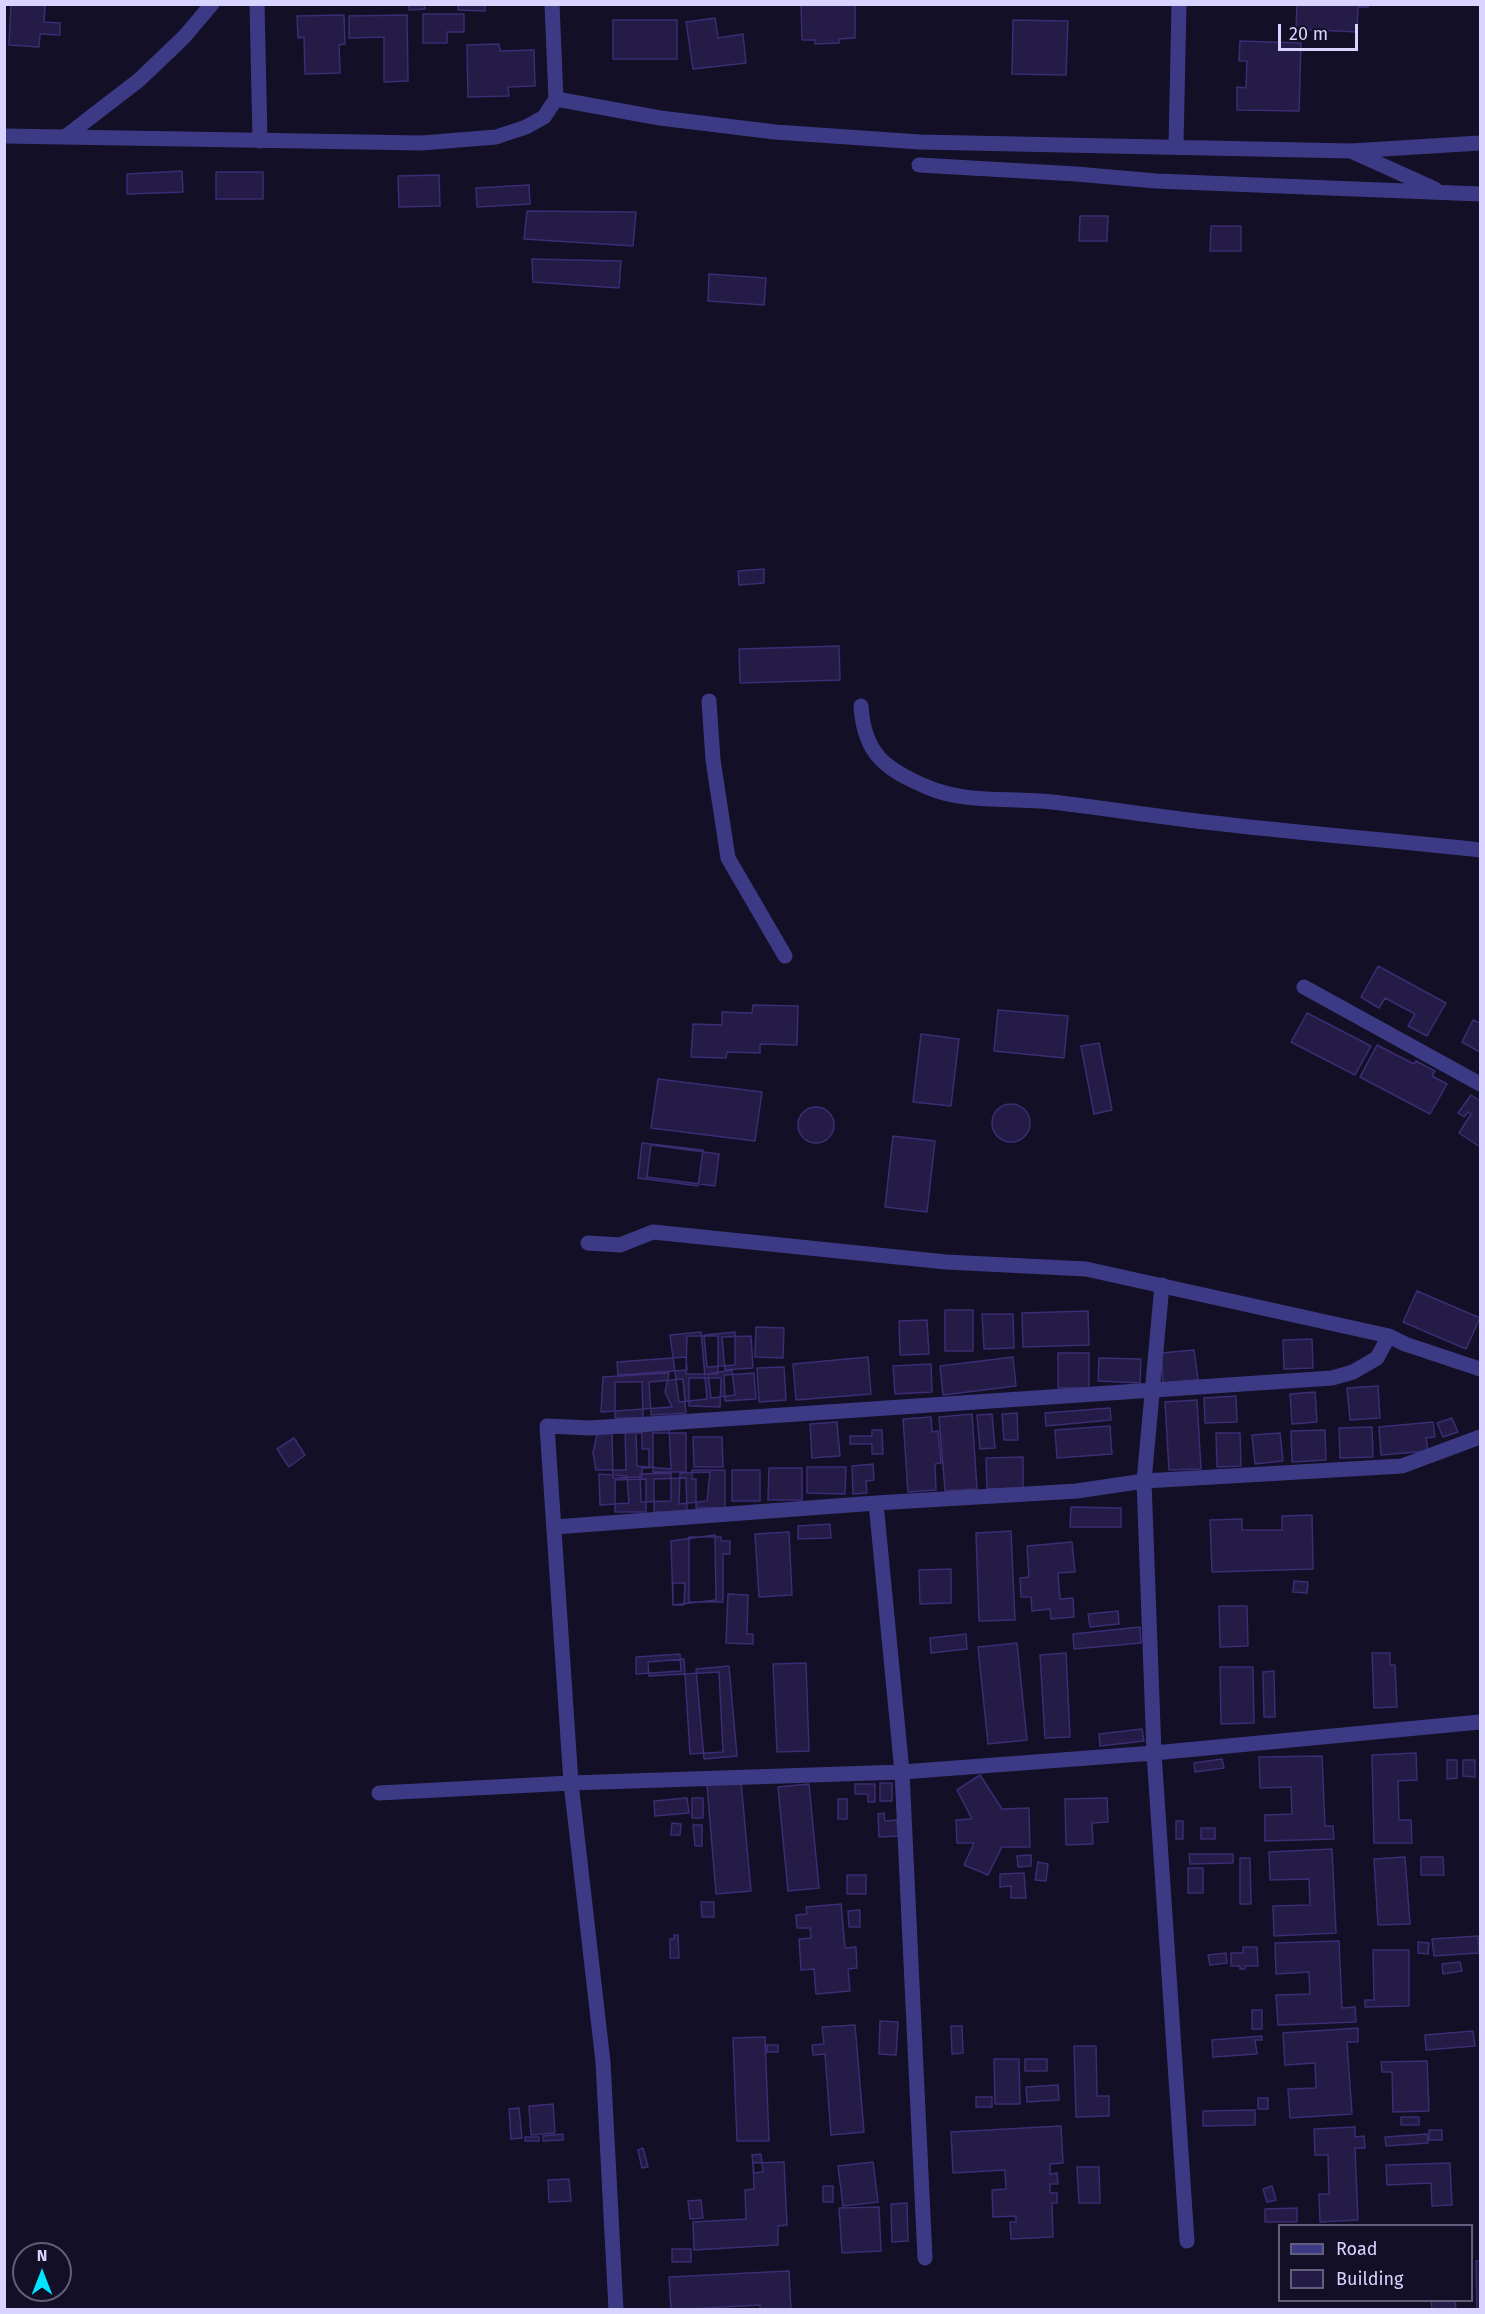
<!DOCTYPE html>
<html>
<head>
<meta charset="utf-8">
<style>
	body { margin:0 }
	#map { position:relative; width:1485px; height:2314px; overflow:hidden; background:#130f26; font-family:"Fira Sans",sans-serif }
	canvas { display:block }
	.frame { position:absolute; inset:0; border:6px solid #d9d4ff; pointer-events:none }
	.legend { position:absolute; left:1278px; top:2224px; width:195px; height:78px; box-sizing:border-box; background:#130f26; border:2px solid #625e7d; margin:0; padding:8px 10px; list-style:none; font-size:18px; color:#d9d4ff }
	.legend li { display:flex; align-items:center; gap:12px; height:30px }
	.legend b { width:30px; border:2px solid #625e7d }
	.north { position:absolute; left:12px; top:2242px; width:60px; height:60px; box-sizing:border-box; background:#130f26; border:2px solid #625e7d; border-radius:50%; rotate:0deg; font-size:16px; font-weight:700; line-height:24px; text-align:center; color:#d9d4ff }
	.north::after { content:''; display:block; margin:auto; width:21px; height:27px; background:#00e5ff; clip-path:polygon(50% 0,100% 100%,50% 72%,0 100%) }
	.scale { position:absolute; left:1278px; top:24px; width:80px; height:27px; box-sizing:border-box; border:3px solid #d9d4ff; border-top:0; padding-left:8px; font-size:18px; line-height:21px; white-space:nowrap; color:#d9d4ff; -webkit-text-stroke:4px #130f26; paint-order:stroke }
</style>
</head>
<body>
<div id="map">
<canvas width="1485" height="2314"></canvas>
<div class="frame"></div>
<ul class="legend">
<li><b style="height:8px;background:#3d3a85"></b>Road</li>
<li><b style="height:16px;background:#241b47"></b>Building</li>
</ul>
<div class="north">N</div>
<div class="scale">20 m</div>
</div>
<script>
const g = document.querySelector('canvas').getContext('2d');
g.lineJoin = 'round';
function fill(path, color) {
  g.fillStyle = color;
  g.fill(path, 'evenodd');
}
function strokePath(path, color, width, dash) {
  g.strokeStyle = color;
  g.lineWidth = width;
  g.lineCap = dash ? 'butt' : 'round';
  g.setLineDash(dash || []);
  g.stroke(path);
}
const building = new Path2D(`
	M11,4H45L44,22L60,23V35L40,34L39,47L9,45Z
	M409,4H424L425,9L409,10Z
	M458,4H485V11L458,10Z
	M801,4H855V38L839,39V43L815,44V40H802Z
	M1297,4H1369L1368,7H1358L1357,32L1296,29Z
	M423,14H464V32H447V43H423Z
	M344,15L345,44L339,45L340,73L305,74L304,37L298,38L297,16Z
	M407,15L408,81L384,82V37L349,38V16Z
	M715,18L718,38L743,34L746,63L693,69L686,22Z
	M613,20H677V59H613Z
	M1013,20L1068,21L1066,75L1012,74Z
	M1240,41L1301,43L1299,111L1237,110V87L1246,88L1247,61H1239Z
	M499,44L500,51L534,50L535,86L508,87L509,96L468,97L467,45Z
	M182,171L183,192L127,194V174Z
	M216,172H263V199H216Z
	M439,175L440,206L399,207L398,176Z
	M529,185L530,204L477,207L476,188Z
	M527,211L636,212L633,246L524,239Z
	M1080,216H1108L1107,241H1079Z
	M1211,226H1241V251H1210Z
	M532,259L621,261L619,288L533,282Z
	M709,274L766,278L764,305L708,301Z
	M764,569V583L739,585L738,571Z
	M839,646L840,680L740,683L739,649Z
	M1378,966L1446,1003L1427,1036L1408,1026L1415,1014L1385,998L1379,1008L1361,997Z
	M753,1005L798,1006L797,1045L760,1044V1053L727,1052L726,1058L691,1057L693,1024L722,1025V1012L752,1013Z
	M998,1010L1068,1016L1064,1058L994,1051Z
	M1307,1013L1371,1046L1355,1075L1291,1042Z
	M1473,1020L1480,1023V1052L1462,1042Z
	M921,1034L959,1039L951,1106L913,1102Z
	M1099,1043L1112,1110L1094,1114L1081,1046Z
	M1377,1045L1414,1064L1416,1061L1435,1071L1432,1076L1447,1084L1430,1114L1360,1077Z
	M658,1079L762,1092L755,1141L651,1128Z
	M1471,1095L1480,1101V1147L1459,1133L1471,1114L1468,1112L1464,1117L1458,1113Z
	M992 1123a19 19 0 1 1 38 0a19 19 0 1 1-38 0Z
	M798 1125a18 18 0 1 1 36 0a18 18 0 1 1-36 0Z
	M893,1136L935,1141L927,1212L885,1207Z
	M642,1143L703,1150L698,1186L638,1178Z
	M651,1145L719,1154L715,1186L647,1177Z
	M1417,1291L1480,1318L1466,1349L1403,1322Z
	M945,1310H973V1351H945Z
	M1088,1311L1089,1345L1023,1347L1022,1313Z
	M982,1314H1013L1014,1348L984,1349Z
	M927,1320L929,1354L900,1355L899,1321Z
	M756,1327L784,1328L783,1358L755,1357Z
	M701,1332L707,1399L679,1402L670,1335Z
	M735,1332V1365L707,1367L704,1335Z
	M687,1336H718V1374H686Z
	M751,1336L753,1368L725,1370L722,1337Z
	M1312,1339L1313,1368L1284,1369L1283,1340Z
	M1194,1350L1198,1380L1163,1383L1161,1353Z
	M1058,1353H1089V1388H1058Z
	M686,1357L687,1370L618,1375L617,1362Z
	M868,1357L871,1394L796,1400L793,1364Z
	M1013,1357L1016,1386L943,1395L940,1366Z
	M1099,1358L1141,1359L1140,1383L1098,1381Z
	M931,1364L932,1392L895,1394L893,1366Z
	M784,1367L786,1400L759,1402L757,1368Z
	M732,1370L735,1395L711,1398L708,1374Z
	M669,1373L665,1392L672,1407L601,1412L603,1377Z
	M754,1373L756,1399L725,1401L724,1375Z
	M689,1378H721L720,1407L689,1406Z
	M683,1379L686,1413L651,1415L649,1382Z
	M615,1382H642L643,1418H615Z
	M1378,1386L1380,1418L1350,1420L1347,1388Z
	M1315,1392L1317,1422L1292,1424L1290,1394Z
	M1236,1396L1237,1422L1205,1423L1204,1398Z
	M1197,1400L1201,1469L1169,1470L1165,1402Z
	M1110,1408L1111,1420L1046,1426L1045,1413Z
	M1017,1413L1018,1440H1004L1002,1414Z
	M972,1414L977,1489L945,1491L939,1417Z
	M992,1414L995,1448L980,1449L977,1415Z
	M931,1417L932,1432L938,1431L941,1463L935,1464L936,1490L908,1492L903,1419Z
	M1452,1418L1458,1432L1443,1437L1437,1423Z
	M837,1422L840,1456L812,1458L810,1424Z
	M1433,1422L1435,1437L1426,1438L1428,1451L1381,1455L1379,1427Z
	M1110,1426L1112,1454L1057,1458L1055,1430Z
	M669,1427L671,1469L637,1466L636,1433Z
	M1372,1427L1373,1457L1340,1458L1339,1428Z
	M625,1428L626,1470H596L593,1453L598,1430Z
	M872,1430H882L883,1454H872V1444H850V1436H872Z
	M1325,1430L1326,1460L1292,1462L1291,1431Z
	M612,1433H642V1449H649V1468H642V1477L613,1478Z
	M653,1433H686V1472H653Z
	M1216,1433H1240L1241,1466L1217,1467Z
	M1280,1433L1283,1461L1255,1464L1252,1435Z
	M693,1437H722L723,1467H694Z
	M294,1438L305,1455L289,1467L277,1449Z
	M1023,1457V1488L987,1489L986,1458Z
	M873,1464L874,1480L866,1481L867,1493L853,1494L852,1466Z
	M807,1467H846L845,1494L807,1493Z
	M769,1468H802V1500H768Z
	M692,1470H725V1508H696V1479H692Z
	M732,1470H760V1501H732Z
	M710,1472L707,1501L679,1504L680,1473Z
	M671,1473V1501L641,1502L640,1474Z
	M599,1474L627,1476L629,1503L600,1505Z
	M686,1478L687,1512H654V1479Z
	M646,1479V1512H615V1480Z
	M1071,1507L1121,1508V1527H1070Z
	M1312,1515L1313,1569L1212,1572L1210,1520L1242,1519V1530H1282V1516Z
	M830,1524L831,1538L798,1539V1526Z
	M1011,1531L1015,1620L979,1621L976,1533Z
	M789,1532L792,1595L759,1597L755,1534Z
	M715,1535L716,1600L673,1605L671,1541Z
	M689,1537H721V1541H730V1554H723V1602H689Z
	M1072,1542L1075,1572L1058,1573L1060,1599L1073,1598L1074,1617L1051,1619L1050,1609L1032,1611L1031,1597H1021L1020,1578L1029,1577L1027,1546Z
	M951,1569V1603L920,1604L919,1570Z
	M1294,1581L1308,1582L1307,1593L1293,1592Z
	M673,1583H685L684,1605H673Z
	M728,1594L748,1595L747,1634H753V1644L726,1643Z
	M1219,1606H1247L1248,1646L1220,1647Z
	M1118,1611L1119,1624L1090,1627L1088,1614Z
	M1140,1627L1141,1643L1074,1649L1073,1634Z
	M966,1634L967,1649L931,1653L930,1638Z
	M1017,1643L1027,1740L988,1744L978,1647Z
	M1066,1653L1070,1737L1045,1738L1040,1655Z
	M1372,1653H1390V1665H1395L1397,1707L1374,1708Z
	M680,1654L681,1671L636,1674V1657Z
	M684,1659L685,1674L649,1676L648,1662Z
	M806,1663L809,1751L777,1752L773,1664Z
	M729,1666L737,1756L704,1759L696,1669Z
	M1220,1667H1253L1254,1723L1221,1724Z
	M1274,1671L1275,1717H1264L1263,1672Z
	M719,1672L723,1752L690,1754L685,1674Z
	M1142,1729L1144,1741L1100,1746L1099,1734Z
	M1416,1753L1417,1780L1398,1781L1399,1820H1411L1412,1843H1374L1372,1755Z
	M1322,1756L1325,1826H1333L1334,1839L1265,1841V1815L1292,1814L1291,1787L1260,1788L1259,1757Z
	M1222,1759L1224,1768L1195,1772L1194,1763Z
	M1447,1760H1457V1778L1447,1779Z
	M1463,1760H1475V1777L1463,1776Z
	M980,1775L1002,1809L1029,1808L1030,1847H1002L988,1875L964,1865L974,1843H957L956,1820L972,1819L957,1790Z
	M741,1782L751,1891L716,1894L707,1785Z
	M880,1783H892V1801H880Z
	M809,1784L819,1888L788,1891L778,1787Z
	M855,1784H875V1802H868V1794H855Z
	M687,1798L689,1813L655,1816L654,1801Z
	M692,1798H703V1818H692Z
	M1107,1798L1108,1822L1092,1823L1093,1844L1066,1845L1065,1799Z
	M838,1799H847V1819H838Z
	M884,1813L885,1821L897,1820L898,1836L879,1837L878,1814Z
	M1176,1821H1183V1839H1176Z
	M672,1823L681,1824L680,1835H671Z
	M693,1825H702V1846H695Z
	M1201,1828H1215V1839H1201Z
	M1332,1849L1336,1933L1274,1936L1273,1906L1310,1905L1309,1879L1270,1880L1269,1852Z
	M1189,1854H1233V1863L1190,1864Z
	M1031,1855V1866L1018,1867L1017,1856Z
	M1405,1857L1410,1924L1378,1925L1374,1859Z
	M1421,1857H1443L1444,1875H1421Z
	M1240,1858H1250L1251,1904H1240Z
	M1038,1862L1048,1864L1046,1881L1035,1880Z
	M1188,1868H1203V1893H1188Z
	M1024,1873L1026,1898H1011V1886L1000,1887V1874Z
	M847,1875H866V1894H847Z
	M701,1902H714V1917H702Z
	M841,1904L845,1948L856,1947L857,1968L848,1969L850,1991L816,1994L814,1969L801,1970L799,1939L811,1938L810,1928H797L796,1915L807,1914L806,1907Z
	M860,1910V1927H849L848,1911Z
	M674,1935H678L679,1958H670V1939H674Z
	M1478,1936L1479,1953L1434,1956L1432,1939Z
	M1339,1941L1342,2008L1355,2007L1356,2022L1278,2025L1276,1995L1310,1994L1309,1972L1276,1974L1275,1943Z
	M1418,1942L1429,1943L1428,1954L1418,1953Z
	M1243,1947H1257L1258,1966H1245V1969H1240V1966H1231V1953H1243Z
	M1373,1950H1409V2006L1365,2007V2000H1374Z
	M1226,1953L1227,1963L1210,1965L1208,1955Z
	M1460,1962L1462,1971L1443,1974L1442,1964Z
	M1252,2010H1262V2029H1252Z
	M880,2021L898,2022L896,2055L879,2054Z
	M855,2025L864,2132L831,2135L825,2054L813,2055L812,2045L824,2044L822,2027Z
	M951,2026H962L963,2053L952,2054Z
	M1358,2028V2042H1347L1352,2114L1290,2118L1288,2089L1316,2088L1315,2063L1285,2065L1283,2033Z
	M1473,2031L1475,2046L1426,2050L1425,2035Z
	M1262,2036V2040H1255L1257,2054L1213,2057L1212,2040Z
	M765,2037L769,2141H737L733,2038Z
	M767,2045H778V2052H767Z
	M1074,2046H1096L1097,2096H1109V2116L1076,2117Z
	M994,2059H1019L1020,2104H995Z
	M1025,2059H1047V2071H1025Z
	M1427,2061L1429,2111L1393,2112L1392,2072H1382L1381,2062Z
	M1058,2085L1059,2100L1027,2102L1026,2087Z
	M976,2097H992V2107H976Z
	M1258,2098H1268V2109H1258Z
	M553,2104L555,2133L531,2135L529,2106Z
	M519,2108L522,2138L511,2139L509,2109Z
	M1255,2110V2125L1203,2126V2111Z
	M1401,2117H1419V2125H1401Z
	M1061,2126L1063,2163L1050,2164V2174L1057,2173L1058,2184H1050V2193H1057V2203H1052L1053,2237L1011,2239L1010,2222H1016V2216L993,2217L992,2190L1006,2189L1005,2170L953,2173L951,2132Z
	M1355,2127V2137L1364,2136L1365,2148H1355L1358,2220L1320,2222L1319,2194H1329L1328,2155H1315L1314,2129Z
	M1429,2130H1442V2140H1429Z
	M563,2134V2140L543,2141V2136Z
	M1427,2134L1428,2143L1386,2146L1385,2137Z
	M525,2137H539V2141H525Z
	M643,2148L648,2167L642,2168L638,2150Z
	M761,2154L763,2172L754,2173L752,2155Z
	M784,2162L787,2225L778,2226V2245L694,2250L693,2222L746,2219L745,2190L754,2189L753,2163Z
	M873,2162L878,2202L843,2206L838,2166Z
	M1450,2163L1452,2205L1432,2206L1431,2183L1387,2185L1386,2165Z
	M1077,2167H1099L1100,2203H1079Z
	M569,2179L571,2201L549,2202L548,2180Z
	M823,2186H833V2202H823Z
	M1272,2186L1276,2200L1267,2202L1263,2189Z
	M701,2200L703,2218L690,2219L688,2201Z
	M907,2203L908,2241L892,2242L891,2204Z
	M879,2207L881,2251L842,2253L839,2208Z
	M1297,2208V2222H1265V2209Z
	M672,2249H691V2262H672Z
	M1476,2261H1480V2310H1477Z
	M789,2271L791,2310H760V2305L671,2310L669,2277Z
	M1431,2300H1455L1456,2310H1432Z`);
const street = new Path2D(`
	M257,4L260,141
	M556,99L660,118L775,132L920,142L1351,151L1480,143
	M4,136L422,143L496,137L526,127L544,117L556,99L552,4
	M65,137L139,80L184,37L212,4
	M1176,146L1179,4
	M1353,152L1435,189
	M919,165L1076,174L1156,181L1480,194
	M709,701L713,760L728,858L785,956
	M861,706C864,754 885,769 927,787C966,804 1011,797 1052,802C1103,808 1154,816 1205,822C1297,833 1389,840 1480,850
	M1304,987L1480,1084
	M588,1243L620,1245L653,1232L946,1262L1086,1269L1389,1336L1405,1344L1480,1369
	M1162,1285L1144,1481L1154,1753L1187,2241
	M876,1503L902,1772L925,2258
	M555,1527L876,1503L1077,1491L1144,1481L1402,1466L1480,1437
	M379,1793L571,1783L902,1772L1154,1753L1480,1722
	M616,2310L603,2062L571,1783L547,1426L590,1428L1332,1378L1353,1372L1377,1358L1389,1336`);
fill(building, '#241b47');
strokePath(building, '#3b2d73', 1.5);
strokePath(street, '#3d3a85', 15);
</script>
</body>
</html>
